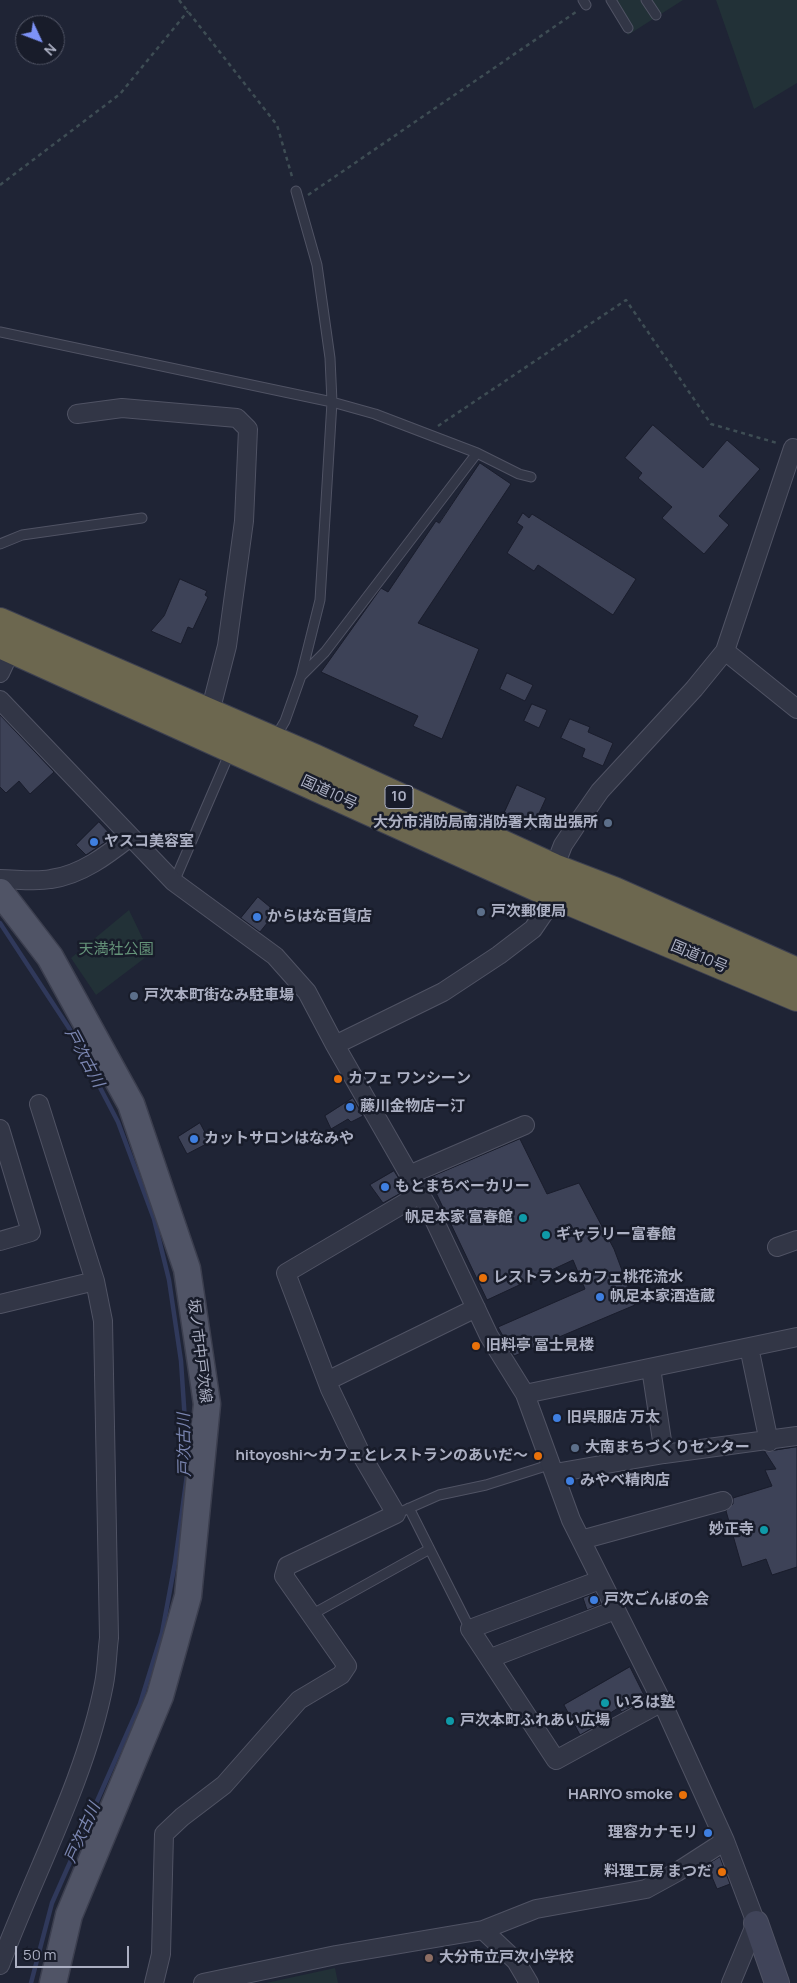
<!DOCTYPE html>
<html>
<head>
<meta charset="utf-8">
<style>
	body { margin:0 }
	#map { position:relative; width:797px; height:1983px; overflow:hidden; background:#1f2435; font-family:Manrope,sans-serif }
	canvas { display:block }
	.north { position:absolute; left:15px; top:15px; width:50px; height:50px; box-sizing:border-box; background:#181c2a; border:1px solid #535767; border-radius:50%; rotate:133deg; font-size:14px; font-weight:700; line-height:20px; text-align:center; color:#acb0c3 }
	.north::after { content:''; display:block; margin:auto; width:18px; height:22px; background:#7d92f7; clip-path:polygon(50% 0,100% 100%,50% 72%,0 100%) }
	.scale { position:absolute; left:15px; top:1946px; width:114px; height:22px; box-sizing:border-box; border:2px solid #acb0c3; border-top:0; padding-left:6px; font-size:15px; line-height:18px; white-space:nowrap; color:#acb0c3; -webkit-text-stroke:4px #181c2a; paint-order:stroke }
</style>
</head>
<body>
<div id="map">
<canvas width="797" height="1983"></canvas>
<div class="north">N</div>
<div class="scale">50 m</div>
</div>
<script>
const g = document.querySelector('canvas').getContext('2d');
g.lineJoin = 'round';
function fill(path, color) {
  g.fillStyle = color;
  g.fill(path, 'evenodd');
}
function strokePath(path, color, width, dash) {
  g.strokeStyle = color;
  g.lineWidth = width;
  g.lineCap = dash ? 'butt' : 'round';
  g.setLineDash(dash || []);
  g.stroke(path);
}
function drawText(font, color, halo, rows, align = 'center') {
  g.font = font + ' Manrope,"Noto Sans JP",sans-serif';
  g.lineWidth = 5;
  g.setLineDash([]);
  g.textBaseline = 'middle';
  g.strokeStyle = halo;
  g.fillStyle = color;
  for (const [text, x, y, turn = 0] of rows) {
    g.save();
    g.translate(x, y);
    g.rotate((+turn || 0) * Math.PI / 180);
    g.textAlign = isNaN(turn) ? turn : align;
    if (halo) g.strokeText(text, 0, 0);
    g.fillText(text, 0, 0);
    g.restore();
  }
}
const green = new Path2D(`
	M607,0H683L628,35Z
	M716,0H797V83L754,109Z
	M129,910L150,954L96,995L71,958Z
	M335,1968L338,1983H266Z`);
const stream = new Path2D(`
	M0,923L69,1028L118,1122L154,1219L169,1280L181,1361L188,1467L175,1563L162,1633L140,1704L52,1903L31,1983`);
const building = new Path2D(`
	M653,425L703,468L727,440L760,469L719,516L729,525L704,554L662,518L672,507L638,478L642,473L625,458Z
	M480,463L511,484L418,623L479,649L442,739L413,726L418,716L321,672L381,588L388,592L436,521L439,523Z
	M523,513L529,518L532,514L636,579L613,615L538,565L534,571L507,553L523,527L517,523Z
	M180,579L207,591L205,595L208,597L193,629L188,627L181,644L151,631L164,616Z
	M507,673L533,685L525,701L500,689Z
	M532,704L547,710L539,728L524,721Z
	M0,715L54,772L30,794L19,781L6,793L0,787Z
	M570,719L590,727L588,732L613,743L603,766L582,757L585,749L561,738Z
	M517,785L546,798L531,831L502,818Z
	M99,822L113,837L86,855L76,845Z
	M258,897L276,912L260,932L241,918Z
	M353,1098L363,1116L351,1122L348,1119L331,1129L325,1116Z
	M200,1123L210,1142L187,1154L178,1137Z
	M520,1139L547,1194L579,1183L614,1249L635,1305L514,1356L498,1327L585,1289L573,1260L487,1300L429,1178Z
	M394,1171L406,1190L383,1203L370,1185Z
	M797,1447V1567L772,1575L766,1559L742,1567L726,1511L733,1504V1498L772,1486L765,1470L776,1469L765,1452Z
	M596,1593L601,1604L587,1610L583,1598Z
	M630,1667L646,1699L622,1712L618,1708L598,1721L599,1724L580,1735L564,1705Z
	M720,1857L730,1884L717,1889L707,1865Z`);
const path = new Path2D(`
	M179,0L277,125L293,180
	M0,185L120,94L188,11
	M308,195L576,12
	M438,426L626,300L711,424L777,443`);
const lane = new Path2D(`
	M583,0L586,5
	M611,0L628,28
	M646,0L656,15
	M0,332L332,402L375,414L477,453L325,652L301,676
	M477,453L519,474L531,477
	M0,544L22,535L142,518
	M275,738L285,721L301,676L320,600L332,402L330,358L317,265L296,191
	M174,882L230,752
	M409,1508L470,1629
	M396,1514L439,1495L486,1485L552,1464
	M311,1615L428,1550`);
const street = new Path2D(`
	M77,414L122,408L237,418L248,429L244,521L227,646L210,712
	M725,651L797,709
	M0,673L15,641
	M0,700L174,882L275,956L307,992L335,1045L430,1211L489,1336L525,1394L571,1520L662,1702L725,1841L756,1923L731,1983
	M0,879C16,879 35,882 51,879C81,875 107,855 130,837
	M335,1045L443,992L499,955L533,929L546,910L554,868L563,845L577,824L600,791L694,689L725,651L793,448
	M0,1129L31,1232L0,1241
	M409,1175L525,1125
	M777,1247L797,1240
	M0,1304L95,1281
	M749,1347L769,1442
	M651,1368L664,1454
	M327,1381L476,1308
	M525,1394L797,1337
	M555,1473L664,1454L797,1436
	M581,1540L723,1501
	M600,1580L470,1629L556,1760L662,1702
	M491,1658L615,1610
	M483,1930L516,1961L529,1983
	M0,1965C34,1874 86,1778 104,1684C107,1669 107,1653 109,1638L103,1321L95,1281L39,1104
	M154,1983L161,1954L164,1834L182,1817L224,1785L299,1700L341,1675L347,1666L284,1576L287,1566L396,1514L362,1456L330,1389L286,1273L420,1194
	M203,1983L336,1955L483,1930L536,1909L646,1889L677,1872L725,1841`);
const secondary = new Path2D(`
	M756,1923L777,1983`);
const primary = new Path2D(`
	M0,892L50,957L131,1104L187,1269L207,1404L188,1596L160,1696L69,1915L53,1983`);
const highway = new Path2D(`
	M0,622L314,758L554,868L614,891L797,972
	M0,644L550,893L797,997`);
const markers = [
	[608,823,5,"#5c6f8a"],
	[94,842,5,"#3f7fe0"],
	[481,912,5,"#5c6f8a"],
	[257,917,5,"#3f7fe0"],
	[134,996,5,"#5c6f8a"],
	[338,1079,5,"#e8710a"],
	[350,1107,5,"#3f7fe0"],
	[194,1139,5,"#3f7fe0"],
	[385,1187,5,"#3f7fe0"],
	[523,1218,5,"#0f9aa8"],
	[546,1235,5,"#0f9aa8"],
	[483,1278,5,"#e8710a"],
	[600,1297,5,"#3f7fe0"],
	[476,1346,5,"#e8710a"],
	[557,1418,5,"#3f7fe0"],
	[575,1448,5,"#5c6f8a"],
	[538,1456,5,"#e8710a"],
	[570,1481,5,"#3f7fe0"],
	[764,1530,5,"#0f9aa8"],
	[594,1600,5,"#3f7fe0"],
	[605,1703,5,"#0f9aa8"],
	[450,1721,5,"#0f9aa8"],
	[683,1795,5,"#e8710a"],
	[708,1833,5,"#3f7fe0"],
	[722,1872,5,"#e8710a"],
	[429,1958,5,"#8d6e63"]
];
const shields = [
	[399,797,28]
];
const shieldNames = [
	["10",399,797]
];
const streetNames = [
	["国道10号",329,793,25],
	["国道10号",699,957,23],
	["坂ノ市中戸次線",199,1351,83]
];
const poiNames = [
	["大分市消防局南消防署大南出張所",598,823,"right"],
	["ヤスコ美容室",104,842],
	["戸次郵便局",491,912],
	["からはな百貨店",267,917],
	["戸次本町街なみ駐車場",144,996],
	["カフェ ワンシーン",348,1079],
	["藤川金物店ー汀",360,1107],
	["カットサロンはなみや",204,1139],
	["もとまちベーカリー",395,1187],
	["帆足本家 富春館",513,1218,"right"],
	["ギャラリー富春館",556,1235],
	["レストラン&カフェ桃花流水",493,1278],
	["帆足本家酒造蔵",610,1297],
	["旧料亭 冨士見楼",486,1346],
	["旧呉服店 万太",567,1418],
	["大南まちづくりセンター",585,1448],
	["hitoyoshi～カフェとレストランのあいだ～",528,1456,"right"],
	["みやべ精肉店",580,1481],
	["妙正寺",754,1530,"right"],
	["戸次ごんぼの会",604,1600],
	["いろは塾",615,1703],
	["戸次本町ふれあい広場",460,1721],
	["HARIYO smoke",673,1795,"right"],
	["理容カナモリ",698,1833,"right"],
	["料理工房 まつだ",712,1872,"right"],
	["大分市立戸次小学校",439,1958]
];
const parkNames = [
	["天満社公園",116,950]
];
const waterNames = [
	["戸次古川",84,1058,62],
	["戸次古川",185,1445,-91],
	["戸次古川",83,1833,-66]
];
fill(green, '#223137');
strokePath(stream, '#30395b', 4.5);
fill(building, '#3d4257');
strokePath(building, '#1a1d2c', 1);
strokePath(lane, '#505364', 11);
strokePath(street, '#505364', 20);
strokePath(secondary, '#505364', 26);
strokePath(primary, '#3c3f4f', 29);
strokePath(highway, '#3d4050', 30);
strokePath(path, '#3e4d54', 2.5, [4, 4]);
strokePath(lane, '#323646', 9);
strokePath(street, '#323646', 18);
strokePath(secondary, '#404459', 24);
strokePath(primary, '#505466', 26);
strokePath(highway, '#6c674f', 28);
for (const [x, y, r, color] of markers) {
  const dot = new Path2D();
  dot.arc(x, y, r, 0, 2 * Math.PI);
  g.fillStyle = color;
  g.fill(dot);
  strokePath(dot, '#181c2a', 2);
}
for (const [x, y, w] of shields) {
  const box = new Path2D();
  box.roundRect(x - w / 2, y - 11.5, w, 23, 4);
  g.fillStyle = '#181c2a';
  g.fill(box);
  strokePath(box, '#acb0c3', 1);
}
drawText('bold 14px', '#acb0c3', null, shieldNames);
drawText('15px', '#acb0c3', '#181c2a', streetNames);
drawText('bold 15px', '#acb0c3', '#181c2a', poiNames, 'left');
drawText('15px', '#649379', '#181c2a', parkNames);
drawText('italic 16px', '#7b86b1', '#181c2a', waterNames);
</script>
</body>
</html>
